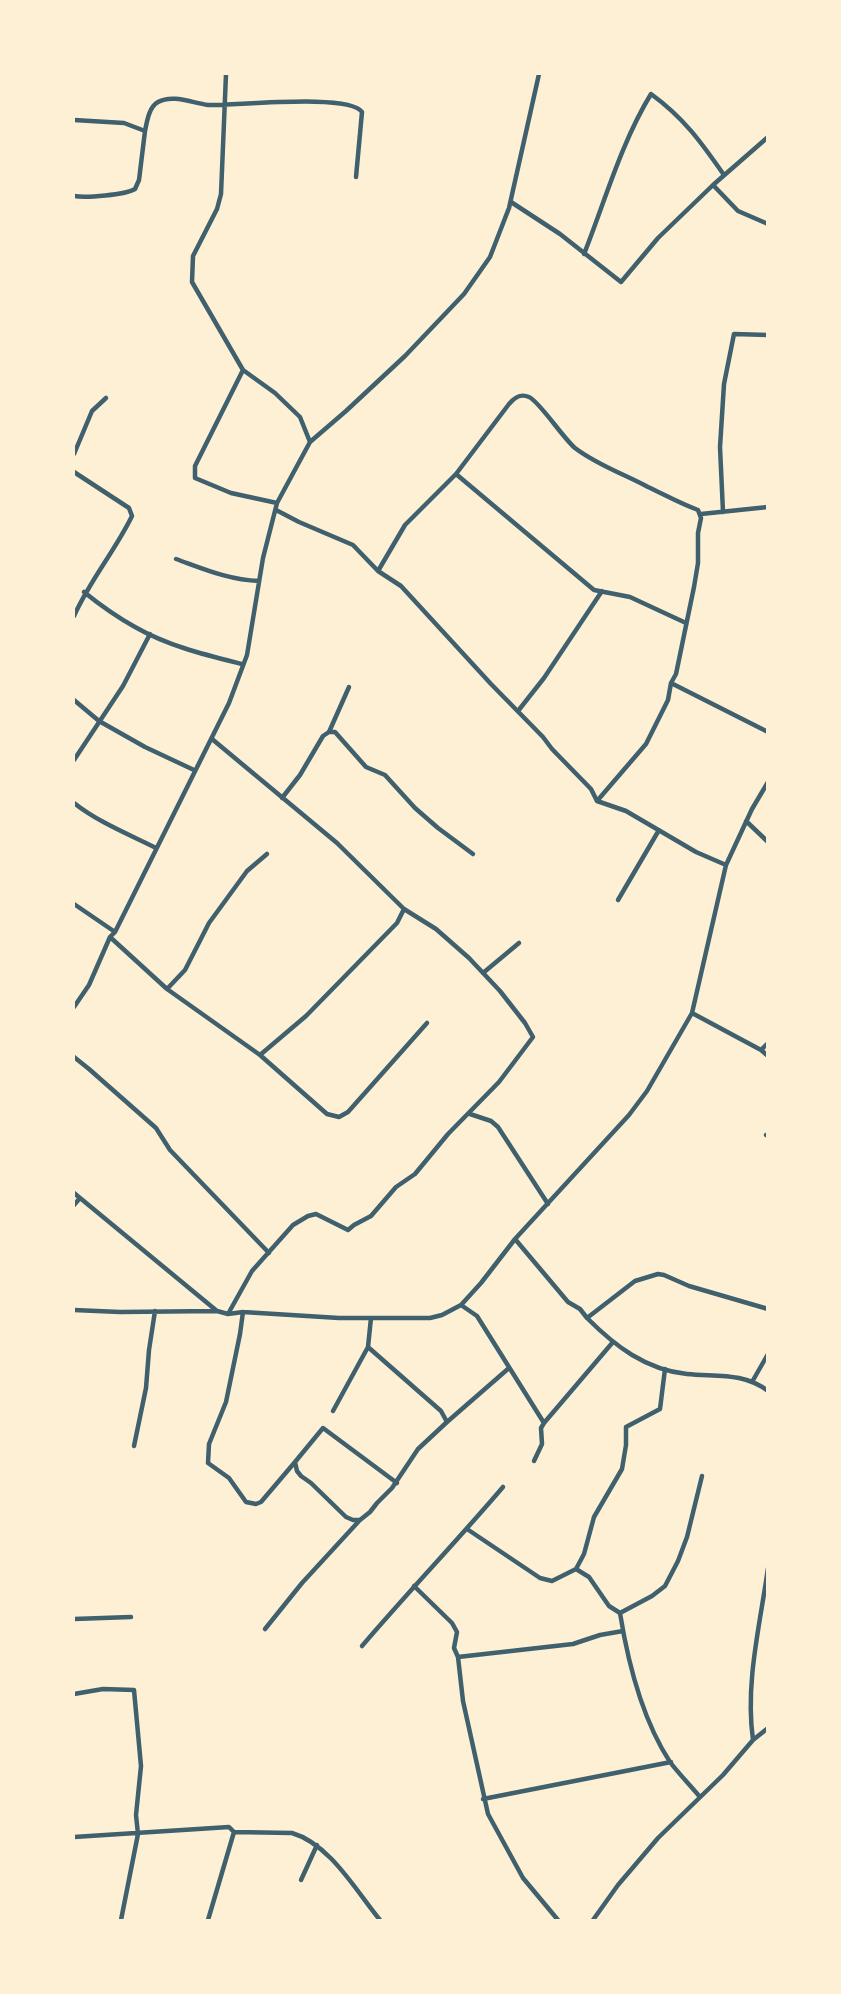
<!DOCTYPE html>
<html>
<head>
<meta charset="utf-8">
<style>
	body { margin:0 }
	#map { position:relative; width:841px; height:1994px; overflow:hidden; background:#fdf0d5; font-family:"PT Sans Narrow",sans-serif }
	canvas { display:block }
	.frame { position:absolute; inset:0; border:75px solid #fdf0d5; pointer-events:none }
</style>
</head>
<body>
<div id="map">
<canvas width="841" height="1994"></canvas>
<div class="frame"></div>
</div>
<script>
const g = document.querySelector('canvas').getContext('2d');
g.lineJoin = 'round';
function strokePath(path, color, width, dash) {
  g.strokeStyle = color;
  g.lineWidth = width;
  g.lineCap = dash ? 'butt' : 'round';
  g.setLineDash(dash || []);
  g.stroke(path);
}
const minor = new Path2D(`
	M226,74L221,194L217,209L193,256L192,282L243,370L275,393L300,417L310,442
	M74,120L124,123L145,131L139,180L135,189C125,195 86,198 74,196
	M145,131C147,121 149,107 158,102C173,94 192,103 208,105C234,106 349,93 362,112L356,177
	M768,137L713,185L738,211L768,224
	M511,202L560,234L621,282L658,238L713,185
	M584,254C605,201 621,143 651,94C684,118 701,142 724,175
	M243,370L195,466V478L231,493L277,503
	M74,454L92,411L106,398
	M74,472L129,508L132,516C115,551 90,580 74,616
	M456,474L594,590L630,597L686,623
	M276,510L299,522L353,545L378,571L401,586L491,684L543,737L552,749L591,789L597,801L626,811L696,852L726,865
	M723,512L720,447L724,384L734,334L768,335
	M701,514L768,507
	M176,559C204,569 229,580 259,581
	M378,571L405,525L456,474L509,404C514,398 520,393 529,397C539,401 563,438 575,448C597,465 624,474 648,487C665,495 681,504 698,510L701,518L698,533V563L694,587L676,674L671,683L668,700L646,744L597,801
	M84,592C100,605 117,617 135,627C168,646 206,655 242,664
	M671,683L768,732
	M74,700L99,721L145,747L194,770
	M518,711L544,678L602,591
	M329,732L349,687
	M212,739L337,843L404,909L436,929L469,958L500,991L525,1023L533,1037L499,1082L448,1134L415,1174L396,1187L371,1216L354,1225L348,1230L316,1214L308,1216L293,1225L252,1271L228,1314
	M74,760L123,686L150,634
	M282,798L300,775L323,736L329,732H335L366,767L385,775L415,808L438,828L473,854
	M74,803C98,822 128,834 156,848
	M746,821L768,842
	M618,900L659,830
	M74,904L115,932
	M110,937L167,989L260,1055L327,1114L339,1117L348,1112L427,1023
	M483,973L519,943
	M167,989L185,970L209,923L247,871L267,854
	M74,1007L89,985L110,937L115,932L229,703L247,655L263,558L277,503L310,442L346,411L405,356L464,294L490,257L509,208L539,74
	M692,1013L761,1050L768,1056
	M761,1050L768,1043
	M260,1055L306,1016L397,923L404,909
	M74,1057L89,1069L156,1128L170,1150L269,1253
	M470,1114L491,1121L498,1127L548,1204
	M766,1135L768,1136
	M74,1193L217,1311
	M74,1205L80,1198
	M515,1239L568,1302L580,1309L587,1318L635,1281L658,1274L664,1275L689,1286L768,1309
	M461,1305L477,1316L544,1423L541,1428L542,1444L534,1461
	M74,1310L120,1312L217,1311L228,1314L243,1312L339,1318H430L442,1315L461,1305L481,1283L515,1239L629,1115L647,1091L692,1013L726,865L752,809L768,782
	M243,1312L240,1334L226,1402L209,1444L208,1463L229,1478L246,1502L256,1504L261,1502L295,1462L297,1471L301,1476L311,1483L346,1517L353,1520H360L370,1512L377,1503L392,1488L418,1449L447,1422L441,1411L368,1347L371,1318
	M587,1318C615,1346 646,1370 687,1374C716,1377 743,1372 768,1391
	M665,1369L660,1409L626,1427V1445L622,1469L594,1517L584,1554L576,1569L589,1577L609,1606L620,1613C628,1663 642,1719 670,1762C679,1774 691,1786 700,1797
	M752,1382L768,1354
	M333,1411L368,1347
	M447,1422L509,1368
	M544,1423L613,1342
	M134,1446L146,1388L149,1350L155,1311
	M295,1462L323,1428L397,1483
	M467,1529L540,1578L552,1581L576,1569
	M414,1586L452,1623L457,1632L454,1648L458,1657
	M620,1613L652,1596L665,1586L678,1561L687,1537L702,1476
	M74,1619L131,1617
	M265,1629L302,1583L359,1521
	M362,1646C408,1592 457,1541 503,1487
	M74,1694L103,1689L134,1690L141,1766L136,1815L138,1834L121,1920
	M753,1740C745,1683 760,1625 768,1568
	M483,1799L671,1762
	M234,1832L292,1833C330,1844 356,1891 380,1920
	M74,1837L229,1827L234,1832L208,1920
	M301,1880L317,1845
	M558,1920L523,1878L488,1814L463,1701L458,1657L573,1644L600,1635L623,1631
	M593,1920L618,1885L658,1838L723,1775L753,1740L768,1728`);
strokePath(minor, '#3f606c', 4.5);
</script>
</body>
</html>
